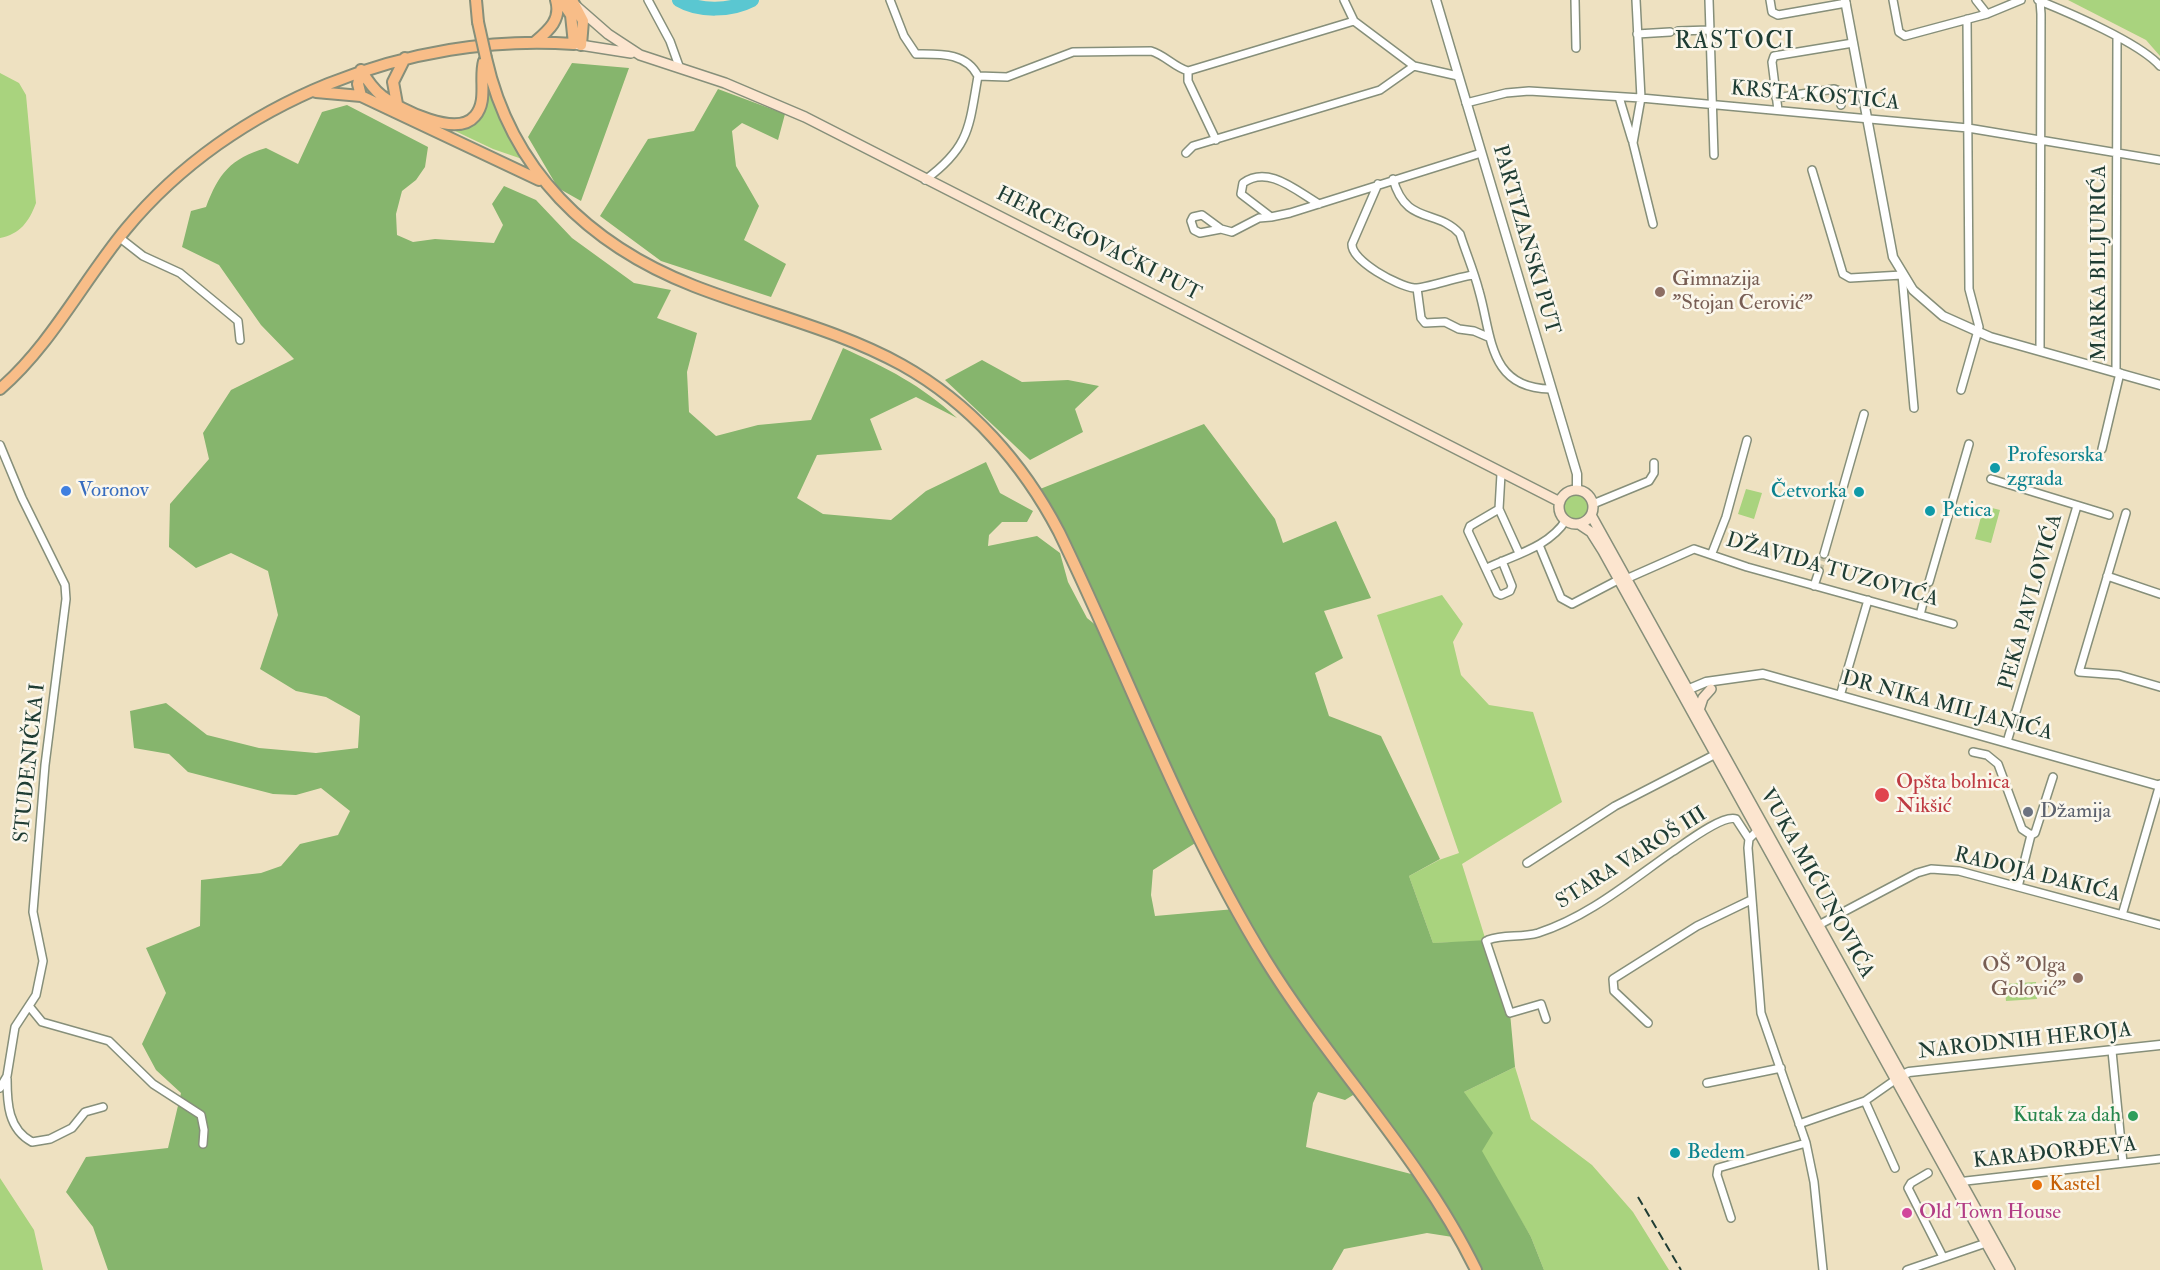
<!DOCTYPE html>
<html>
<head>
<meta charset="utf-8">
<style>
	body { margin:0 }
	canvas { display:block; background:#eee1c1 }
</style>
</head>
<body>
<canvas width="2160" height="1270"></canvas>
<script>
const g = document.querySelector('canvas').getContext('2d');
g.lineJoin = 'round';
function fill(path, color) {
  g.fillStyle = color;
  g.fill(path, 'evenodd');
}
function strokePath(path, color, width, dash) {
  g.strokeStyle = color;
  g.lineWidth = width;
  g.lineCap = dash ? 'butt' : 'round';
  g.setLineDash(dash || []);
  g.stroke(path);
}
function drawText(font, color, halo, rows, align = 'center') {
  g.font = font + ' "IM FELL Double Pica",serif';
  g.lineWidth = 5;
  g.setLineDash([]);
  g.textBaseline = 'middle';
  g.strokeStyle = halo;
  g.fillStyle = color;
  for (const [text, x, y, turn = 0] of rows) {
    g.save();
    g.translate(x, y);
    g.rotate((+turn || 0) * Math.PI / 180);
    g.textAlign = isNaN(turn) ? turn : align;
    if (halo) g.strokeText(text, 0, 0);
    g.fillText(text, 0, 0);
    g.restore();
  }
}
const green = new Path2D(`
	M2068,0H2160V56L2146,40Z
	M0,73L19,83L26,95L36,203C29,222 20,234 0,238Z
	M487,79L501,119L525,160L493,149L373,92L444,121L473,120Z
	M1746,489L1762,493L1754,519L1738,514Z
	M1562 506a13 13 0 1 1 26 0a13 13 0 1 1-26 0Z
	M1984,506L2000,510L1991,543L1975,539Z
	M1442,595L1463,624L1453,642L1461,675L1489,705L1533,712L1562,802L1462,864L1486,941L1433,943L1409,876L1439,860L1459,853L1377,615Z
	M2036,982L2037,999L2006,1001L2004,984Z
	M1515,1067L1531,1119L1592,1165L1633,1212L1669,1270H1544L1531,1237L1481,1153L1464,1092Z
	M0,1178L34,1230L43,1270H0Z`);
const forest = new Path2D(`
	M572,63L629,68L581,201L558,188L528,137Z
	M718,89L785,114L778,140L742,123L732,131L736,166L759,206L744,240L786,264L771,297L661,261L600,216L648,139L694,131Z
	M347,105L428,147L425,167L416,180L402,191L396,214L397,235L413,242L435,239L494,243L503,225L492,204L504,186L536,200L572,238L634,283L671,290L657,318L697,333L687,372L689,412L716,436L758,425L811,420L843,348C887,368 921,385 957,418L916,397L870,419L882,450L817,455L797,498L823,514L891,520L926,491L986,462L1000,493L1033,511L1027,522H1002L989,535L988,546L1037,536L1060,553L1068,582L1087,618L1103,631L1035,491L1204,424L1275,519L1283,543L1336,521L1371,598L1324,611L1343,658L1315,673L1329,716L1381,736L1440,859L1409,876L1433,943L1488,940L1510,1013L1515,1067L1464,1092L1493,1133L1482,1151L1531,1237L1544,1270H1475L1459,1238L1427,1233L1344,1249L1332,1270H108L93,1227L66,1192L86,1157L168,1148L181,1093L156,1070L142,1044L166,993L146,948L200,926L201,880L261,873L281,866L300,844L338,835L350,811L321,788L296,795L273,794L188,772L169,754L134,748L130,711L166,703L207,735L259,748L316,753L358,748L360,716L326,697L296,691L260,669L278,615L268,571L231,553L196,568L169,547L170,504L209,459L203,433L231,390L294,359L261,325L219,265L182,247L191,211L206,207C219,173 230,159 266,148L298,164L322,112ZM1200,840L1235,909L1155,916L1151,895L1153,870ZM1318,1092L1345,1100L1358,1092L1419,1176L1306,1147L1313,1103Z
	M982,360L1022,382L1068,380L1099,386L1075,409L1083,432L1030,460L945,380Z`);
const river = new Path2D(`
	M679,0C699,12 731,11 752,0`);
const minorTunnel = new Path2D(`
	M1819,571L1824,554
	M1923,603L1929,582`);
const minor = new Path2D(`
	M648,0L670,41L679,66
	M890,0L904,36L916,54C939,54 966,52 978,76C969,127 970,147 925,180
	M1344,0L1354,21L1414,66L1458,76
	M1575,0L1576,48
	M1636,0L1641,98L1633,143L1653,224
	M1709,0L1714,155
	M1770,0L1772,12L1778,15L1846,3
	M1893,0L1899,32L1905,36L1987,14L2021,0
	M1976,0L1987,14
	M2038,0L2040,1L2041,14L2040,350
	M2040,1C2070,13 2140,43 2160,66
	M1678,31L1709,30
	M1637,34L1670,32
	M1188,71V81L1216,140
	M978,76L1007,77L1073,52L1151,51C1165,55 1174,67 1188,71L1354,21
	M1619,97L1632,140
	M1776,98L1834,89L1839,91L1841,105
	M1466,103L1506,93L1529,91L1641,98L1968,128L2160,160
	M1778,110L1772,62L1774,56L1853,43
	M1186,153L1193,146L1380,90L1414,66
	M1812,170L1843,274L1850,278L1902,275L1914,408
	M1393,179C1406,226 1437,208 1460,234C1466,253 1474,271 1479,291C1492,335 1488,388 1550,389
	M1378,184L1352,244C1351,261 1398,286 1414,288C1424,289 1460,276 1474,275
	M1319,204C1295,190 1268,165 1243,183L1241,194L1271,217L1290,213L1481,153
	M1221,229L1200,233L1194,230L1191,221L1193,217L1202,215L1221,229L1232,232L1259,218L1271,217
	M120,238L143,256L180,273L238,321L240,340
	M1417,288L1421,318L1425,323L1445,322L1459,329L1474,331L1488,337
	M2116,372L2117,38
	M1961,390L1979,327L1969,289L1967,19
	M0,445L22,498L65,585L66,599L45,765L33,912L43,961L36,995L15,1027L7,1076L0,1088
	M2102,449L2120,373
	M1501,474L1499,509L1519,553
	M1991,479L2109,515
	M1593,504L1649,481L1654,473V463
	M1499,509L1470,526L1468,531L1497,593L1501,595L1510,591L1512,586L1502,561
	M2126,513L2079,672L2119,675L2160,687
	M1539,545L1561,598L1572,604L1618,580
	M1712,553L1726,517L1747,440
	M1824,554L1864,414
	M1487,568C1514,555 1549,547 1566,520
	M2107,576L2160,594
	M1626,579L1694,549L1747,567L1953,624
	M1929,582L1969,444
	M1814,586L1819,571
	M1920,615L1923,603
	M1840,696L1868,600
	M2007,742L2077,506
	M1973,752L1987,755L1998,764L2022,829L2031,835
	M1760,828L1749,839L1748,848L1761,1013L1806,1143L1814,1182L1823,1270
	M2031,835L2035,833L2053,777
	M1527,863L1615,806L1714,755
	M2018,887L2031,835
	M2122,915L2160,784
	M1815,927L1917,873L1931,869L1959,871L2160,925
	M1488,940C1504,934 1521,938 1538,933C1588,917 1629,882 1672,852C1684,844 1723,814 1736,819L1749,839
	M1486,941L1510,1013L1541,1004L1546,1019
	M29,1006L42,1022L109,1041L153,1084L201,1115L204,1130L203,1144
	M1648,1023L1614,991L1613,979L1697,926L1751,900
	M2112,1051L2123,1163
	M7,1079C7,1103 8,1129 32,1142L50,1139L72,1128L85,1112L103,1107
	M1707,1083L1781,1068
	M1865,1101L1895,1168
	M1799,1124L1865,1101L1895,1080
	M1928,1173L1911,1183L1908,1188L1943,1257
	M1957,1182L2160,1159
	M1731,1218L1717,1175L1718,1168L1806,1143
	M1907,1270L1986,1243`);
const tertiary = new Path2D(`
	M1436,0L1577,474V490
	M1845,0L1893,257L1913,290L1943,316L1990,337L2160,385
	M1682,692L1706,682L1763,674L2160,786
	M1896,1078L1909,1072L2160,1045`);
const secondary = new Path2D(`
	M576,6L608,34L640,55L725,83L805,117L1560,502
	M574,44L631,53
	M1559 507a17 17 0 1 1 34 0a17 17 0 1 1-34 0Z
	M1591,515L2010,1270
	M1579,524L1591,532L1603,551L2001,1270
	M1699,710L1703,698L1711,689`);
const primary = new Path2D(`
	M476,0L478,22
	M572,0L583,21L581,45
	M534,43C548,31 562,20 556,0
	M486,58C511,170 589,245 694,286C763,313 837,329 902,365C970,403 1023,463 1059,532C1128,674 1182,824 1265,959C1331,1066 1421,1157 1476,1270
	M361,70C367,80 373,89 382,96C401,110 457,138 475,116C488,101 479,79 484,61
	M316,92L361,96L539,180
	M361,96L358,84L361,70
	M397,104L393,82L405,58
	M0,389C51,345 83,281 126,229C232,101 410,32 574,44L571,15L561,0`);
const rail = new Path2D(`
	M1638,1197L1681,1270`);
const primaryBridge = new Path2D(`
	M478,22L486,58`);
const markers = [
	[1660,292,6,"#8d6e63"],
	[1995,468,6,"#0f9aa8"],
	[66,491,6,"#3f7fe0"],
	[1859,492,6,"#0f9aa8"],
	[1930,511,6,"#0f9aa8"],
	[1882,795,8,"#e0444e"],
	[2028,812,6,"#6b7280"],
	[2078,978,6,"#8d6e63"],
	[2133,1116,6,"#2e9e5b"],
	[1675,1153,6,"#0f9aa8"],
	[2037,1185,6,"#e8710a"],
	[1907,1213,6,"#d1479c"]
];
const streetNames = [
	["KRSTA KOSTIĆA",1815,97,5],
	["PARTIZANSKI PUT",1525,240,74],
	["HERCEGOVAČKI PUT",1098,245,27],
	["MARKA BILJURIĆA",2100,263,-90],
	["DŽAVIDA TUZOVIĆA",1832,571,16],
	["PEKA PAVLOVIĆA",2032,602,-74],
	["DR NIKA MILJANIĆA",1947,707,15],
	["STUDENIČKA I",31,763,-84],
	["STARA VAROŠ III",1632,859,-32],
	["RADOJA DAKIĆA",2037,876,14],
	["VUKA MIĆUNOVIĆA",1816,884,61],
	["NARODNIH HEROJA",2025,1042,-6],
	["KARAĐORĐEVA",2055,1154,-6]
];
const educationNames = [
	["Gimnazija",1672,280],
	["\"Stojan Cerović\"",1672,304],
	["OŠ \"Olga",2066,966,"right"],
	["Golović\"",2066,990,"right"]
];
const cultureNames = [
	["Profesorska",2007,456],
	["zgrada",2007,480],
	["Četvorka",1847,492,"right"],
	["Petica",1942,511],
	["Bedem",1687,1153]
];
const shopNames = [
	["Voronov",78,491]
];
const healthNames = [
	["Opšta bolnica",1896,783],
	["Nikšić",1896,807]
];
const worshipNames = [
	["Džamija",2040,812]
];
const leisureNames = [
	["Kutak za dah",2121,1116]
];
const foodNames = [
	["Kastel",2049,1185]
];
const hotelNames = [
	["Old Town House",1919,1213]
];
const quarterNames = [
	["RASTOCI",1735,43]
];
fill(green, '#a9d37e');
fill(forest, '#86b56d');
strokePath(river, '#5ac7d1', 14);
strokePath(minorTunnel, '#c5c0a5', 7, [7, 3.5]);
strokePath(minor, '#868f7a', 10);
strokePath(tertiary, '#868f7a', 11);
strokePath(secondary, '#868f7a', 12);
strokePath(primary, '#868f7a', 14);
strokePath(minor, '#fff', 7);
strokePath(tertiary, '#fff', 8);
strokePath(secondary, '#fce5cf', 9);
strokePath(primary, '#f8bd88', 10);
strokePath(rail, '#1f3d34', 2, [9, 4.5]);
strokePath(primaryBridge, '#868f7a', 14, []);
strokePath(primaryBridge, '#f8bd88', 10);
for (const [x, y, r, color] of markers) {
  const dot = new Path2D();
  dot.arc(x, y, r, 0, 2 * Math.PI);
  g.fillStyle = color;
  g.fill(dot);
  strokePath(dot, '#fbf7ec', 2);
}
drawText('21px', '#1f3d34', '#fbf7ec', streetNames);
drawText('21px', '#785e54', '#fbf7ec', educationNames, 'left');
drawText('21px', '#0d838f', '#fbf7ec', cultureNames, 'left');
drawText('21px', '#366cbe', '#fbf7ec', shopNames, 'left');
drawText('21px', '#be3a42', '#fbf7ec', healthNames, 'left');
drawText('21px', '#5b616d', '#fbf7ec', worshipNames, 'left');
drawText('21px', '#27864d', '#fbf7ec', leisureNames, 'right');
drawText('21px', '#c56008', '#fbf7ec', foodNames, 'left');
drawText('21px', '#b23c85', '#fbf7ec', hotelNames, 'left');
g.letterSpacing = '1.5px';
drawText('24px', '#1f3d34', '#fbf7ec', quarterNames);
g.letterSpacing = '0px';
</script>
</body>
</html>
